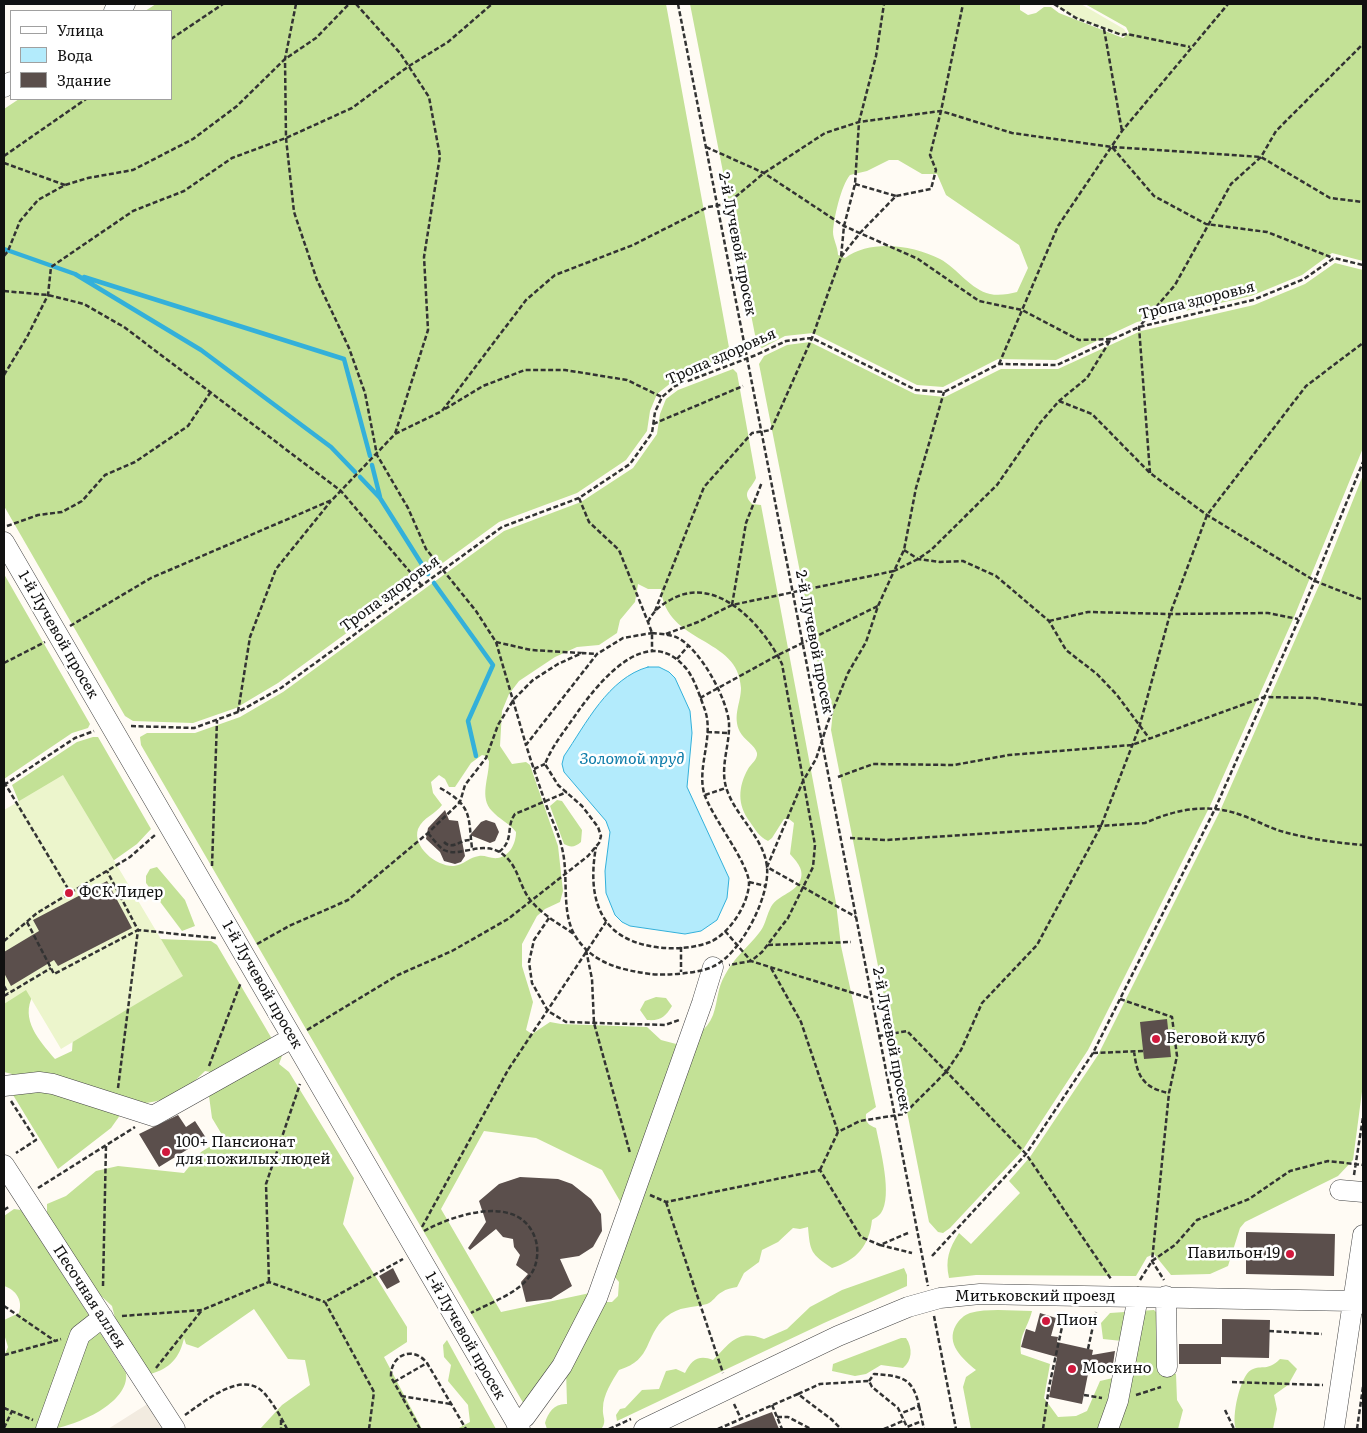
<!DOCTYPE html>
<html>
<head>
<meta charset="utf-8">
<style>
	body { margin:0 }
	#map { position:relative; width:1367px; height:1433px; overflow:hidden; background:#fffbf4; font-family:Literata,serif }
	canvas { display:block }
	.frame { position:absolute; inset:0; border:5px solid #111; pointer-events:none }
	.legend { position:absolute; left:10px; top:10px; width:162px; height:90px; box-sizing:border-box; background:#fff; border:1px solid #a0a0a0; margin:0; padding:6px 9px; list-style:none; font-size:15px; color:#111 }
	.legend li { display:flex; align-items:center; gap:10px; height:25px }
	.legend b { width:25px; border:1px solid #a0a0a0 }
</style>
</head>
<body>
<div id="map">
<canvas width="1367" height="1433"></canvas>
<div class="frame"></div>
<ul class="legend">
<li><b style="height:6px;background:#fff"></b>Улица</li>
<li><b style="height:14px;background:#b3ebfc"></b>Вода</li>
<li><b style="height:14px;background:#5b4f4c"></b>Здание</li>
</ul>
</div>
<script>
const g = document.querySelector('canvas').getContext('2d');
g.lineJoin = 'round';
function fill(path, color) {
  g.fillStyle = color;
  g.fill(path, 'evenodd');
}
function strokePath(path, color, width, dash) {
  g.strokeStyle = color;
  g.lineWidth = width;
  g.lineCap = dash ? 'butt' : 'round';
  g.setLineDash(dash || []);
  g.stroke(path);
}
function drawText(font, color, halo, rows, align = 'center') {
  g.font = font + ' Literata,serif';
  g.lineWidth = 5;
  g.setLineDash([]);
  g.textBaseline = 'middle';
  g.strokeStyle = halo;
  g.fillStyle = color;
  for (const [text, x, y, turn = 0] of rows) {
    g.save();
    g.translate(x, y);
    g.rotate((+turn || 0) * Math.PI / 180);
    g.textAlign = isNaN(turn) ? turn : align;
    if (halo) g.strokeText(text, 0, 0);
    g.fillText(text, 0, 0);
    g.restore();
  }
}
const forest = new Path2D(`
	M156,4H666L730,353L725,361L672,382L657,394L650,411L647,431L626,460L577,493L499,522L278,683L236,708L193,723L133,721L125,716L4,506V109L19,99H171V11H145Z
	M690,4H1020V10L1028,15L1036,13L1044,7H1051L1059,13L1123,38L1129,33L1126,27L1085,4H1363V261L1332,253L1302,275L1251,296L1137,322L1056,360L998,359L943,387L917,385L813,333L785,336L762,348L757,345ZM889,160H898L922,174H937L946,195L1019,245L1028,268L1017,292C1009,294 999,296 990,294C971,290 957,268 940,259C912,245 871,239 845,258L838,255C838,247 833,239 833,232C834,217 841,186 850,175L867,171Z
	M1335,263L1363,270V448L1294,617L1210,806L1088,1050L1022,1151L950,1228L943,1233L938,1232L929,1222L831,730L833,711L826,704L759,364L764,356L787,345L810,342L915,394L945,397L1001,369H1058L1141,331L1254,305L1305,284Z
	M733,369L737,373L756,478C751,490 741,492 752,504L761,505L836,903L841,946L876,1107L866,1114C865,1123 869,1125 876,1128C880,1148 893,1196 881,1213C879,1216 875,1218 872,1220C869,1246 857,1260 832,1268C811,1254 810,1252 808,1227L800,1229L793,1228L778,1242L762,1250L759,1262L744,1273L737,1287C732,1288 726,1289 722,1292C716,1295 713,1302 707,1304C692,1308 679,1306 666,1317C643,1337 654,1359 619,1370C612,1381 603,1395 603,1408C602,1417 607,1420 602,1428L547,1429L545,1423C548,1412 555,1403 567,1404L566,1369L601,1302H612L618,1296L619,1282L612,1274L624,1208L602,1170L536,1138L484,1131L441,1209L501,1312L590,1293L562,1349L525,1406L141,745L140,737L147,733H195L240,717L283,692L504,531L581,502L633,468L657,434L660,414L666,399L678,390ZM638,584L648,589H661C666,645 739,636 741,688C741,703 732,716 740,732C744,740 755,745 757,753C758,759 751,764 748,769C738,787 737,805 750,822C755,829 759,837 768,841L772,838L784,819H789L794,823L790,854C797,862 805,870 800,881C794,894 776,895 770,909C766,917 765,926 759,933C748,947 733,959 725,975C717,988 718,1002 713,1015C707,1031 693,1038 680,1045L661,1040L647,1027L561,1024L550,1022L532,1034L526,1030L533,1002L522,966V944L537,916L545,909L560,902L563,891L558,846L530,765L526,762L512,764L500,746L502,711L509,694L519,681L555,657L577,647L599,645L617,633L620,620L635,602ZM482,755L486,756L489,761C489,778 479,798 492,811C499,819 509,823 516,832C516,843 510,856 498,858C491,859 485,855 479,856C470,857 463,865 454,866C437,867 412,847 418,829C423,817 436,814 442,805L433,793L431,782L439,775L445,779L449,787H455L471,763Z
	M1363,475V1084L1353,1160L1338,1176L1245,1222L1240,1228L1228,1266L1210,1274L1171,1275L1154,1254L1147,1257L1136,1276L976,1275L949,1278C945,1259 949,1249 959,1233L971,1244L1020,1193L1009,1181L1030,1157L1098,1055L1220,811L1320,583Z
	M4,574L90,724L88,728L72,733L4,779Z
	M93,737H98L151,829L137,844L76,887L19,802L12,785L77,742Z
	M557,800L562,801L582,830L581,842C575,847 571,848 564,844L550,806Z
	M157,867L185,900L195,926L182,931L146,883V876L150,869Z
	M159,939L211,941L217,945L282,1056L279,1064L289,1072L354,1178L343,1224L407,1327V1342L384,1357L422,1429H260L282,1405L310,1385L305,1360L288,1359L254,1309L198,1348L186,1344L184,1338C180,1357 170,1369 150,1374L119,1334L112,1306L88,1284L47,1222V1204L66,1196L96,1171L118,1166L184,1173L201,1152L224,1138L212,1118L209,1096L220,1085L216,1073L205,1071C182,1095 161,1104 128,1104L111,1128L58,1169L7,1085L12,1074L4,1072V1000L29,986L33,995C20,1020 39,1040 55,1059L72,1051L73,1037Z
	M656,997L666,998L672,1006C665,1017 661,1021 647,1020L640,1010L645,1001Z
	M14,1209L21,1210L126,1373C130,1403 76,1426 51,1429C36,1431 19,1429 4,1429V1356L8,1347L4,1334V1320L19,1313C23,1300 16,1290 4,1286V1216Z
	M904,1268L907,1275V1286L824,1323L617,1421L616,1415L620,1409L625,1408L642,1390L659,1389L666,1371L676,1369L685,1373C691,1360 699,1354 713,1360C731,1342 738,1329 764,1339L787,1329L810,1307L842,1290Z
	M1154,1310L1161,1317L1165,1366L1176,1374L1177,1400L1183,1410L1178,1429H971L963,1387L966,1377L976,1370C963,1359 945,1344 956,1325C959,1320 964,1315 970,1313C989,1308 1013,1311 1032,1311C1027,1330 1019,1334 1021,1354L1050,1364L1044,1398L1058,1417L1076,1416L1087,1411L1100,1381L1135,1373C1141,1359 1131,1351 1122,1341L1103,1339L1101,1323L1110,1313Z
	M901,1338H906C913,1348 912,1361 903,1368L881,1365L866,1374L855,1376L832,1371L833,1364Z
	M447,1340L496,1429H457L470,1422L468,1405L448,1381L451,1365L444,1357L443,1345Z
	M1280,1359L1288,1360L1297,1369L1288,1385L1274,1395L1277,1409L1273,1429H1236C1231,1418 1240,1376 1251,1370C1263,1364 1267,1372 1280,1359Z`);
const pitch = new Path2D(`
	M1054,4H1081L1124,29L1127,34L1122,35L1076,18Z
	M63,775L183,976L61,1049L26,990L4,1004V810Z`);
const plaza = new Path2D(`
	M149,1403L165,1429H108Z`);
const water = new Path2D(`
	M648,667H659L669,672L675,678L690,711L692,733L687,787L729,878L727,898L717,920L701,931L685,934L630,926L622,922L615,915L606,893L605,871L610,832L606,821L564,772L562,764L564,756C586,724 608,678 648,667Z`);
const stream = new Path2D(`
	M4,249L75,274L201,350L331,447L355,472
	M84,277L344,359L370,456
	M372,465L380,497
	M360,477L380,498L428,574
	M434,583L493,665L468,721L476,756`);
const building = new Path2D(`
	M445,810L449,820L458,821L465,856L461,862L455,864L444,861L440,852L426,839L428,828Z
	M486,820L495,823L499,832L495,841L490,843L470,835L481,822Z
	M107,881L132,928L58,966L54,960L11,986L4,973V952L39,931L33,920Z
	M1167,1019L1171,1057L1144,1059L1140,1022Z
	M178,1115L186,1127L195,1121L206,1138L159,1167L139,1134Z
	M520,1177L558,1179L572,1184L591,1199L601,1214L602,1231L593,1247L579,1256L560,1259L572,1286L551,1299L526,1302L521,1282L528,1274L516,1265L520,1255L514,1247L513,1239L503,1237L496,1229L470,1250L468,1248L486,1222L479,1201L499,1184Z
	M1246,1232L1335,1234L1334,1276L1246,1274Z
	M393,1268L400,1282L387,1289L379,1276Z
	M1040,1313L1056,1318L1051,1336L1058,1337L1057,1342L1093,1350L1092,1355L1115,1351L1112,1371L1088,1374L1082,1404L1049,1397L1057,1357L1021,1347L1026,1329L1035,1332Z
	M1222,1319L1270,1320L1269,1358L1221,1357V1364H1179V1344H1222Z
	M772,1412L779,1429H731L730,1428Z`);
const path = new Path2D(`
	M296,4L285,59L286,138L294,212L317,280L349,348L365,393L377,455L408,508L426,549L476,611L496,642L526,745
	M356,4L400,53L429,97L440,156L424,257L428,330L395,434
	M678,4L928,1286
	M1054,4L1076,18L1122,35L1127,34L1190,47
	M1104,29L1122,131
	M171,39L223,4
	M706,147L764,173L844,226L918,259L979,301L1022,310L1079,340L1111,339L1087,378L1059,401L1040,423L997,485L931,550L918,559L894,571L878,606L866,642L848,673L828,722L816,759L803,781L767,867L856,917
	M1112,147L1261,157L1330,198L1363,202
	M4,156L86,99
	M4,163L65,185
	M855,184L896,196
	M4,256L8,251L20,221L38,200L65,185L88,178L133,170L193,139L237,106L285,59L316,38L349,4
	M841,257L860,233L896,196L931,189L936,170L930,155L941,111L963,4
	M4,291L48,295L84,304L124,327L341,491L422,586
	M999,364L1058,226L1122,131L1228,4
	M4,375L27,337L48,295L51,267L133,211L184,191L232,158L286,138L352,108L409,66L448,42L492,4
	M1059,401L1092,414L1150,473L1207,515L1315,581L1363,600
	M445,409L483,386L525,370H565L627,380L662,397
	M653,424L743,386
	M1150,473L1139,327L1175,285L1231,184L1261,157L1276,131L1363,44
	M579,498L589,522L619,550L648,622L652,633V652
	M7,526L38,515L62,512L82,501L105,475L135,462L188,426L210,393
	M904,550L918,559L940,562L963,561L996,576L1049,621L1066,650L1097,674L1117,695L1149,738
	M732,605L746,523L762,482
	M655,611L704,487L752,433L771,430L812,338L841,257L844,226L855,184L859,122L876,56L884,4
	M1049,621L1088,612L1170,614L1268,613L1298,619
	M648,622C653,611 662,604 672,599C718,574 764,627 782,664L815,845L813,867L788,918L762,952L751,961L729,965
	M70,626L151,578L332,500L395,434L442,411L526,300L555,275L633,245L708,207L727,204L764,173L825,133L859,122L941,111L1012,133L1112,147L1154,196L1206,224L1267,232L1333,258
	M666,634L698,622L732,605L894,571L904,550L916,488L944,392
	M496,642L531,650L581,653
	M677,659L688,646
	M4,663L45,642
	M700,698L778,655L878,606
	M238,712L250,637L276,569L331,501
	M131,726L194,728L238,712L281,688L502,527L579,498L630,464L652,433L655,412L662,397L675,386L756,355L786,341L812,338L916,390L944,392L999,364L1057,365L1139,327L1253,300L1304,279L1334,258L1363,265
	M707,732L728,733
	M534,769L545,764
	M838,777L873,764L954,765L1009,755L1132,745L1264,697L1315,698L1363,705
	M4,782L70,892
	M4,785L75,738L94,731
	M440,788C473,806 468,817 472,848
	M705,795L726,788
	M428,833C433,839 438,846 444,850C460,858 482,840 501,853C519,865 518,885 531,901C543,915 559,924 574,934
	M850,838L886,840L1145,823C1176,809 1209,803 1241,815C1256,820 1269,828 1284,832C1310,839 1337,843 1363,845
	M444,842C453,851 460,839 471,840
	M499,852C515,839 505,828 515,814L567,792
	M212,866L217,720
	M749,882L766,886
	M549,918L534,940L529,962L532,983L548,1011L566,1022L665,1025L679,1020
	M27,922L54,974L138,930L107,871
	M725,931L751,961L872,999
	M4,941L37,913L130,857L155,835
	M257,944L289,926L348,900L428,833L460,802L465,785L486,758L498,725L514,699L533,680L558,664L582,653L597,654
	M768,945L851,942
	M681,947V972
	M586,950L592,979L594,1023L630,1153
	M771,968L801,1022L838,1132
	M4,986L8,993
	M4,996L51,968
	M1120,999L1172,1017L1177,1056L1169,1093L1152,1261L1164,1280
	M307,1030L398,975L452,951L508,919L588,856L599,843L601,836L598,827L582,806L558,785L545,764C553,744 567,728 579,710C600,681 646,624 684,666C694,676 700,697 705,710C714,737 697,766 704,793C711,816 750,865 749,884C748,905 729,934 710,942C682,953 635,950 613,929C591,908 591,875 596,847
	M879,1036L907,1031L1026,1154L1111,1279
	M1134,1051C1137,1076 1143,1088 1169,1093
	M1093,1053L1143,1051
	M209,1066L241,982
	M118,1088L138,930L216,938
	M11,1101L36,1140L16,1153
	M820,1170L838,1132L860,1121L904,1114L946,1072L961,1050L982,1003L1037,945L1101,826L1139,728L1170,614L1207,515L1306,386L1363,343
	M1354,1175L1363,1117
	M38,1188L135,1127
	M650,1195L666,1202L820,1170L861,1237L880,1245
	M666,1202L723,1373
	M4,1210L10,1206
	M422,1227L508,1070L606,922
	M424,1231C455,1214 522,1192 536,1241C539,1253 537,1267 529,1277C517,1294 489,1303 471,1313
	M908,1233L880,1245L912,1253
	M932,1256L1026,1154L1093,1053L1215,809L1299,619L1363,462
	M1140,1280L1152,1261L1175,1245L1197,1220L1249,1199L1290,1171L1328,1161L1363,1165
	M269,1282L266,1184L300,1084
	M103,1286L106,1145
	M4,1306L55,1341L61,1339
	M122,1316L202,1310L269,1282L325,1302
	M934,1316L956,1429
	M1269,1331L1322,1334
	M1088,1349L1096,1312
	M4,1355L55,1341
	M156,1368L202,1310
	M869,1381L874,1374C901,1376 913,1377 919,1406L902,1413
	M394,1382L427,1363
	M1232,1382L1323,1385
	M798,1394L820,1384L869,1381L872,1387L898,1408L907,1427L922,1421
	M1084,1395L1102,1398
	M1136,1395L1161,1387
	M401,1396L451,1404
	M734,1404L741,1419
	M772,1405L782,1429
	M919,1406L924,1429
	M4,1408L33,1420
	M1225,1410L1234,1429
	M185,1415C204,1402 242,1369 264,1393C273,1403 281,1417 287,1429
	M777,1417H788L811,1429
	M281,1420V1429
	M4,1428L12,1411
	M369,1429L374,1392L325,1302L403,1259
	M420,1429L391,1377C390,1355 413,1345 427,1363L466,1429
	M609,1429L631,1419
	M718,1429L798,1394L831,1419L841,1429
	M884,1429L905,1420
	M1043,1429L1049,1387L1065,1313
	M1357,1429L1363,1387`);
const minor = new Path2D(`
	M114,11L125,4
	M4,87L11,82
	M4,542L520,1429
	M4,1086L39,1082L53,1084L153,1116L292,1038
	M4,1165L175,1429
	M1340,1190L1363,1192
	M1166,1296L1167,1367
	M516,1423L525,1417L562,1366L597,1298L702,1003L713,967
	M46,1429L80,1335L103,1317
	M644,1429L838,1336L908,1307L940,1298L980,1294L1029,1295L1353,1301L1363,1304
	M1108,1429L1118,1401L1138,1297
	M1334,1429L1363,1235`);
const pathBridge = new Path2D(`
	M652,633C660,634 670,634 678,638C700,649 727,698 729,723C730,745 720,766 726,787C734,815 764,837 767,867C770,897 741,953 714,966C702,973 665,976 651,974C620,970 591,963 574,934C561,909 569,876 562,848C559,835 553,822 548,810C540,788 533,767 526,745L597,654L623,638Z`);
const markers = [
	[69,893,5,"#d0193d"],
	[1156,1039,5,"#d0193d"],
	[166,1152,5,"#d0193d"],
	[1290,1254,5,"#d0193d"],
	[1046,1321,5,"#d0193d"],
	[1072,1369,5,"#d0193d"]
];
const streetNames = [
	["2-й Лучевой просек",737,244,79],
	["Тропа здоровья",1197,301,-14],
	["Тропа здоровья",721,357,-24],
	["Тропа здоровья",390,594,-36],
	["1-й Лучевой просек",58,635,60],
	["2-й Лучевой просек",814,642,79],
	["1-й Лучевой просек",262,985,60],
	["2-й Лучевой просек",891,1039,79],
	["Песочная аллея",89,1297,57],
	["Митьковский проезд",1035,1297],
	["1-й Лучевой просек",465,1336,60]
];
const poiNames = [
	["ФСК Лидер",79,893],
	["Беговой клуб",1166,1039],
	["100+ Пансионат",176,1143],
	["для пожилых людей",176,1160],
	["Павильон 19",1280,1254,"right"],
	["Пион",1056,1321],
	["Москино",1082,1369]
];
const waterNames = [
	["Золотой пруд",632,759]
];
fill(forest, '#c3e196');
fill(pitch, '#ecf5cc');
fill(plaza, '#f2ebe0');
fill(water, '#b3ebfc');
strokePath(water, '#33b0da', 1);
strokePath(stream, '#33b0da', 4.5);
fill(building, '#5b4f4c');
strokePath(minor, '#444', 21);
strokePath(path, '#333', 2.5, [5, 2.5]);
strokePath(minor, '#fff', 20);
strokePath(pathBridge, '#333', 2.5, [5, 2.5]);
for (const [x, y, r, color] of markers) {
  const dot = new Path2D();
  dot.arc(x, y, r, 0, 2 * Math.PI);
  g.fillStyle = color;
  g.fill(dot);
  strokePath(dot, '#fff', 2);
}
drawText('15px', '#111', '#fff', streetNames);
drawText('15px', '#111', '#fff', poiNames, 'left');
drawText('italic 16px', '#0c7ba9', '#fff', waterNames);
</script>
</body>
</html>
